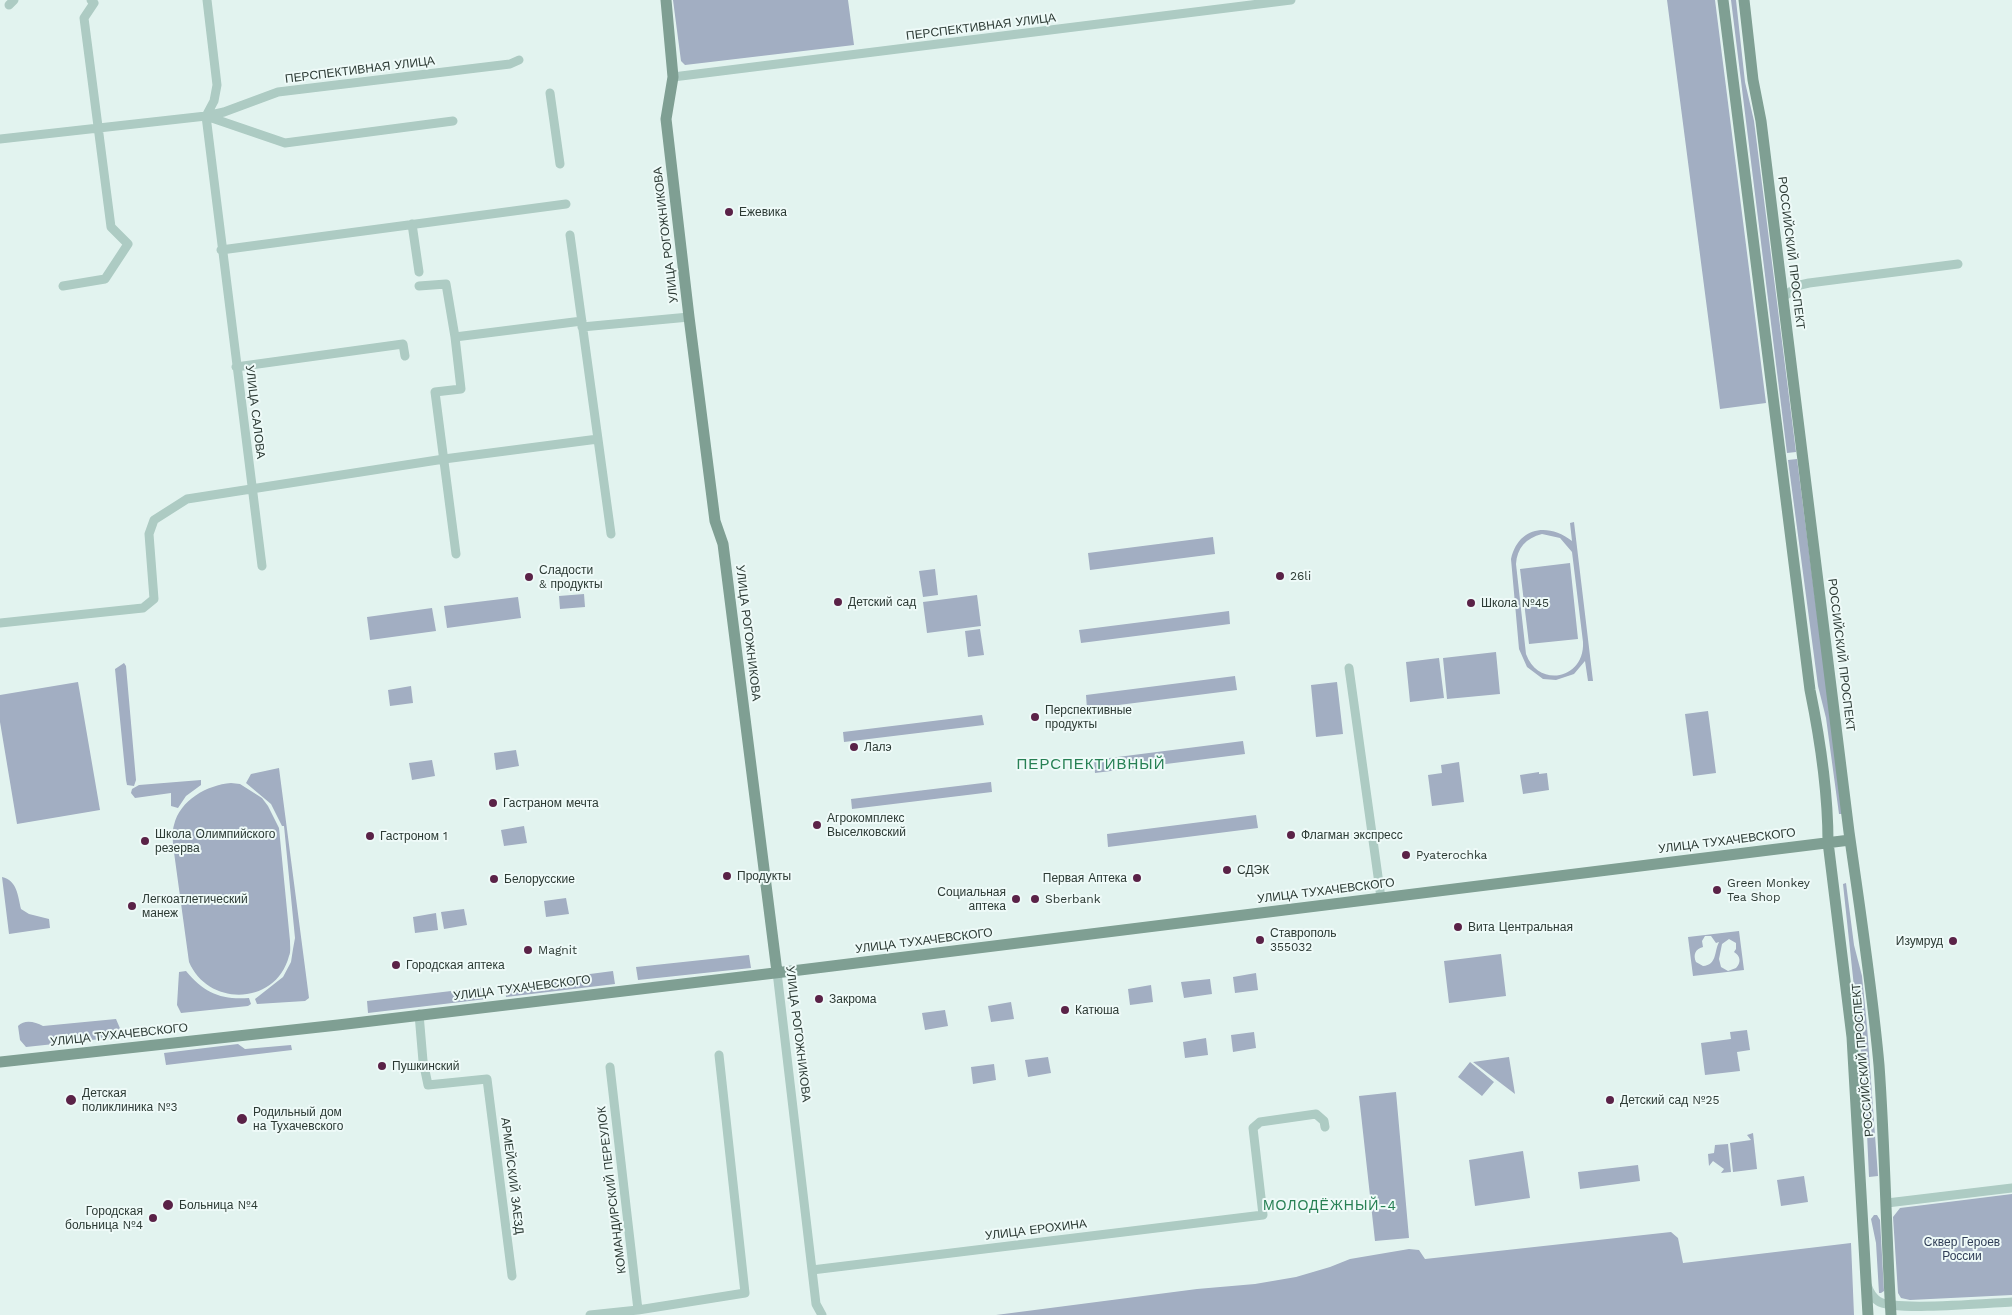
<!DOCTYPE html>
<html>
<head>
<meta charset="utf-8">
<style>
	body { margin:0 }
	canvas { display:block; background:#e2f3ef }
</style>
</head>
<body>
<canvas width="2012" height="1315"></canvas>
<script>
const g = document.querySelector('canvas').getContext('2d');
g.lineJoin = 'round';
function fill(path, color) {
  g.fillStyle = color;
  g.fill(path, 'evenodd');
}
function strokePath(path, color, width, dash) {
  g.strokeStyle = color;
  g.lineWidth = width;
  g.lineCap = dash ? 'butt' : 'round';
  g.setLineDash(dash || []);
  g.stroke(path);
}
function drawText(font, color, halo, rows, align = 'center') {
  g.font = font + ' "Work Sans",sans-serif';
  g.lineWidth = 4;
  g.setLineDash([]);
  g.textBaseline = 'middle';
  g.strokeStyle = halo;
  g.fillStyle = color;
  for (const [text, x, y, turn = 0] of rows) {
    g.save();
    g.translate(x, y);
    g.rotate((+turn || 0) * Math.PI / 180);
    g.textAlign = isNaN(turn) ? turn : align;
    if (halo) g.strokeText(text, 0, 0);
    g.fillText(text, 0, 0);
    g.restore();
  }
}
const green = new Path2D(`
	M673,0H848L854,45L685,65L681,61Z
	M1667,0H1715L1766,403L1720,409Z
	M1731,0H1736L1745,82L1754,121L1796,452L1787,453Z
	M1797,459L1843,814H1839L1826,718L1818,686L1788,460Z
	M1574,522L1593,681H1588L1585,661L1574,674L1556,680L1543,679L1527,667L1519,649L1511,559C1518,527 1548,522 1572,541L1570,523ZM1542,534L1560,538L1572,552L1583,642C1585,679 1539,689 1526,654L1516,564C1517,548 1526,538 1542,534Z
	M1213,537L1215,554L1090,570L1088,553Z
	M1570,563L1578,639L1529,644L1520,569Z
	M935,569L938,595L923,597L919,571Z
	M584,594L585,607L560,609L559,596Z
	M977,595L981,626L927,633L923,602Z
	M518,597L521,618L447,628L444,606Z
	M432,608L436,631L370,640L367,617Z
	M1229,611L1230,624L1081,643L1079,630Z
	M980,629L984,655L968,657L965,631Z
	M1496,652L1500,694L1447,699L1443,658Z
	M1439,658L1444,698L1410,702L1406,662Z
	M124,663L126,666L136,780L134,786L127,785L126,780L115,669Z
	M1235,676L1237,690L1087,709L1086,695Z
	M78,682L100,810L17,824L0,722V695Z
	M1337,682L1343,734L1316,737L1311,685Z
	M411,686L413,703L390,706L388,690Z
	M1708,711L1716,773L1693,776L1685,714Z
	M982,715L984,725L844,742L843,732Z
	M1243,741L1245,754L1095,773L1094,760Z
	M516,750L519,766L496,770L494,753Z
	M432,760L435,776L412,780L409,763Z
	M1459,762L1464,802L1432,806L1428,775L1442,773L1441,765Z
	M279,768L309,998L305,1001L257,1004L255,999L283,977L291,962L293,949L295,938L284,826H282L271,804L246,783L251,774Z
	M1539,772V774L1547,773L1549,790L1523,794L1520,775Z
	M201,780V785L186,796L178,808L171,806V793L135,798L131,793L132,789L139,785Z
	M991,782L992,792L852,809L851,799Z
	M231,783L240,784L262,798L268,806L279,828L290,941C290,946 291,952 289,956C276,1006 208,1007 189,962L173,845C173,839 172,831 174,825C180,800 207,785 231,783Z
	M1256,815L1258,828L1108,847L1107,834Z
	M524,826L527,843L504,846L501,830Z
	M2,877C17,880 18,896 21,909L29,914L49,919L50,928L9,934Z
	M1846,883L1854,945L1862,976L1867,1026L1878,1176L1869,1177L1865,1090L1843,884Z
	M566,898L569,914L546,917L544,901Z
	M464,909L467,925L444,929L441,912Z
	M436,913L438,930L415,933L413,917Z
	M1739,931L1744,970L1693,976L1688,937ZM1705,936H1711L1716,943L1719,942C1714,952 1717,965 1703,966L1696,962C1693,955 1695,949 1703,947L1702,941ZM1729,939L1736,943V949L1734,952C1741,956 1741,963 1736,968L1728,971L1721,967L1719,959L1722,944Z
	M1501,954L1506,996L1449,1003L1444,961Z
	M749,955L751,968L638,980L636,967Z
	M186,971C204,993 221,1000 249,998L251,1004L248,1006L181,1013L177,1005L179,972Z
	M613,971L615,984L506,997L505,985Z
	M1256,973L1258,990L1235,993L1233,977Z
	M1210,979L1212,994L1184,998L1181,982Z
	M1151,985L1153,1002L1130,1005L1128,989Z
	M485,987L486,999L368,1013L367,1001Z
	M1011,1002L1014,1019L991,1022L988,1006Z
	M945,1010L948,1026L925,1030L922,1013Z
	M116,1019L122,1033L120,1037L26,1047L20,1040L18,1026C25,1019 35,1022 43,1026Z
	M1747,1030L1750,1050L1737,1052L1740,1071L1705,1075L1701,1043L1731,1039L1730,1032Z
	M1254,1032L1256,1048L1233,1052L1231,1035Z
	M1206,1038L1208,1055L1185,1058L1183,1042Z
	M238,1044L245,1049L291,1045L292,1050L166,1065L164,1053Z
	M1048,1057L1051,1073L1028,1077L1025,1060Z
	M1509,1057L1515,1094L1473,1062Z
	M1470,1062L1494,1082L1482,1096L1458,1077Z
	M994,1064L996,1080L973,1084L971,1067Z
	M1396,1092L1409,1238L1375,1241L1359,1096Z
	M1753,1133L1757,1169L1733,1172L1730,1143L1751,1140L1747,1135Z
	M1728,1144L1731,1172L1721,1173L1724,1169L1713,1161L1709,1166L1708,1154L1714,1153L1715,1145Z
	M1523,1151L1530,1198L1475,1206L1469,1160Z
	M1638,1165L1640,1181L1580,1189L1578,1172Z
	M1804,1176L1808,1202L1781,1206L1777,1180Z
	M2012,1194V1295L1910,1300L1901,1298L1898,1293L1893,1217L1900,1208Z
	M1874,1215H1877L1880,1220L1884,1291L1881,1293H1879L1876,1243L1871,1219Z
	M1671,1232L1678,1238L1683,1263L1851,1243L1854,1315H996L1197,1289L1255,1284L1296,1277L1330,1267L1350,1259L1409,1249L1419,1250L1425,1259Z`);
const street = new Path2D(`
	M207,0L217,85L214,101L206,116L262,566
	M9,5L14,0
	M673,77L1291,0
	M550,93L560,164
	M206,116L285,143L453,121
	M0,139L206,116L224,112L278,92L510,64L519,60
	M412,224L419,272
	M570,235L611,534
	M221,250L566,204
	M63,286L105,279L128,244L111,227L84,18L94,3L91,0
	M419,286L446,284L455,337L582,321
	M1783,297L1800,285L1809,283L1958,264
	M582,327L689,317
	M455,337L461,389L435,392L456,554
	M236,367L403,344L405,356
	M0,623L143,608L154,599L149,534L154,520L187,499L444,459L598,439
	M1349,668L1381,898
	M777,972L816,1304L822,1315
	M419,1014L423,1061L428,1085L487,1079L512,1276
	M610,1067L638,1310
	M1887,1203L2012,1188
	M812,1270L1263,1215L1253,1128L1260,1122L1316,1114L1324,1121L1325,1127
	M1867,1285C1869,1291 1872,1297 1878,1301C1893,1312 1989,1303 2012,1302
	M590,1315L638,1310L745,1293L719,1055`);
const secondary = new Path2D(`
	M666,0L673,77L666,119L689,317L715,521L723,544L777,972
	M1723,0L1810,690C1820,739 1828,792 1828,842L1852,1037L1868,1315
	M1744,0L1753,80L1761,121L1849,832C1860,910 1872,987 1879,1065C1885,1148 1886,1232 1891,1315
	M0,1062L338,1025L800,970L1850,840`);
const markers = [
	[729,212,5,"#5a2247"],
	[1280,576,5,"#5a2247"],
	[529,577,5,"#5a2247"],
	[838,602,5,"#5a2247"],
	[1471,603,5,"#5a2247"],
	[1035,717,5,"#5a2247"],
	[854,747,5,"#5a2247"],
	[493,803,5,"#5a2247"],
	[817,825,5,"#5a2247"],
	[1291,835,5,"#5a2247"],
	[370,836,5,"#5a2247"],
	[145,841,5,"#5a2247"],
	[1406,855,5,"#5a2247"],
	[1227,870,5,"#5a2247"],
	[727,876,5,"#5a2247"],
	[1137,878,5,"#5a2247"],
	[494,879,5,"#5a2247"],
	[1717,890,5,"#5a2247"],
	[1016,899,5,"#5a2247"],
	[1035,899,5,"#5a2247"],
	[132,906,5,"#5a2247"],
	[1458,927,5,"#5a2247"],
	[1260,940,5,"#5a2247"],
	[1953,941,5,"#5a2247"],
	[528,950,5,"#5a2247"],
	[396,965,5,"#5a2247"],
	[819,999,5,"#5a2247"],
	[1065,1010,5,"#5a2247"],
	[382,1066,5,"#5a2247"],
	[71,1100,6,"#5a2247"],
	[1610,1100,5,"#5a2247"],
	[242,1119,6,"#5a2247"],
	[168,1205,6,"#5a2247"],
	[153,1218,5,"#5a2247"]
];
const streetNames = [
	["ПЕРСПЕКТИВНАЯ УЛИЦА",981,27,-7],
	["ПЕРСПЕКТИВНАЯ УЛИЦА",360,70,-7],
	["УЛИЦА РОГОЖНИКОВА",666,235,-97],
	["РОССИЙСКИЙ ПРОСПЕКТ",1791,253,83],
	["УЛИЦА САЛОВА",255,412,83],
	["УЛИЦА РОГОЖНИКОВА",748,633,83],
	["РОССИЙСКИЙ ПРОСПЕКТ",1841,655,83],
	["УЛИЦА ТУХАЧЕВСКОГО",1727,841,-7],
	["УЛИЦА ТУХАЧЕВСКОГО",1326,891,-7],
	["УЛИЦА ТУХАЧЕВСКОГО",924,941,-7],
	["УЛИЦА ТУХАЧЕВСКОГО",522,988,-7],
	["УЛИЦА РОГОЖНИКОВА",798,1034,83],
	["УЛИЦА ТУХАЧЕВСКОГО",119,1035,-6],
	["РОССИЙСКИЙ ПРОСПЕКТ",1863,1060,-95],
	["АРМЕЙСКИЙ ЗАЕЗД",512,1176,83],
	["КОМАНДИРСКИЙ ПЕРЕУЛОК",612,1190,-97],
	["УЛИЦА ЕРОХИНА",1036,1230,-7]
];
const poiNames = [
	["Ежевика",739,212],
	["Сладости",539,570],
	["& продукты",539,584],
	["26li",1290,576],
	["Детский сад",848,602],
	["Школа №45",1481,603],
	["Перспективные",1045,710],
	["продукты",1045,724],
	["Лалэ",864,747],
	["Гастраном мечта",503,803],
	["Агрокомплекс",827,818],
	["Выселковский",827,832],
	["Школа Олимпийского",155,834],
	["резерва",155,848],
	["Флагман экспресс",1301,835],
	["Гастроном 1",380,836],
	["Pyaterochka",1416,855],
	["СДЭК",1237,870],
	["Продукты",737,876],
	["Первая Аптека",1127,878,"right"],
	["Белорусские",504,879],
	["Green Monkey",1727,883],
	["Tea Shop",1727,897],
	["Социальная",1006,892,"right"],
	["аптека",1006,906,"right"],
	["Легкоатлетический",142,899],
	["манеж",142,913],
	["Sberbank",1045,899],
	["Вита Центральная",1468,927],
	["Ставрополь",1270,933],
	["355032",1270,947],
	["Изумруд",1943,941,"right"],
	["Magnit",538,950],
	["Городская аптека",406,965],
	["Закрома",829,999],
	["Катюша",1075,1010],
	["Пушкинский",392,1066],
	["Детская",82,1093],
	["поликлиника №3",82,1107],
	["Детский сад №25",1620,1100],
	["Родильный дом",253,1112],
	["на Тухачевского",253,1126],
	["Больница №4",179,1205],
	["Городская",143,1211,"right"],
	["больница №4",143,1225,"right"]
];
const parkNames = [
	["Сквер Героев",1962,1242],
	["России",1962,1256]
];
const neighbourhoodNames = [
	["МОЛОДЁЖНЫЙ-4",1330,1206]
];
const quarterNames = [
	["ПЕРСПЕКТИВНЫЙ",1091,765]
];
fill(green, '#a2aec2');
strokePath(street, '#adcbc3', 9);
strokePath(secondary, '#7f9f93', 11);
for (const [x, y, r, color] of markers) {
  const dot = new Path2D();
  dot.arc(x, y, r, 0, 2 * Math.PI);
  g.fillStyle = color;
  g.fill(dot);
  strokePath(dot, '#eefaf8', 2);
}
drawText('12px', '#2c3a34', '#eefaf8', streetNames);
drawText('12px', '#2c3a34', '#eefaf8', poiNames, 'left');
drawText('12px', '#303e57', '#eefaf8', parkNames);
g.letterSpacing = '1px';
drawText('14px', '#278054', '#eefaf8', neighbourhoodNames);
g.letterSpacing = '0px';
g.letterSpacing = '1px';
drawText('15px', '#278054', '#eefaf8', quarterNames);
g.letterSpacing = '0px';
</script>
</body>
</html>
